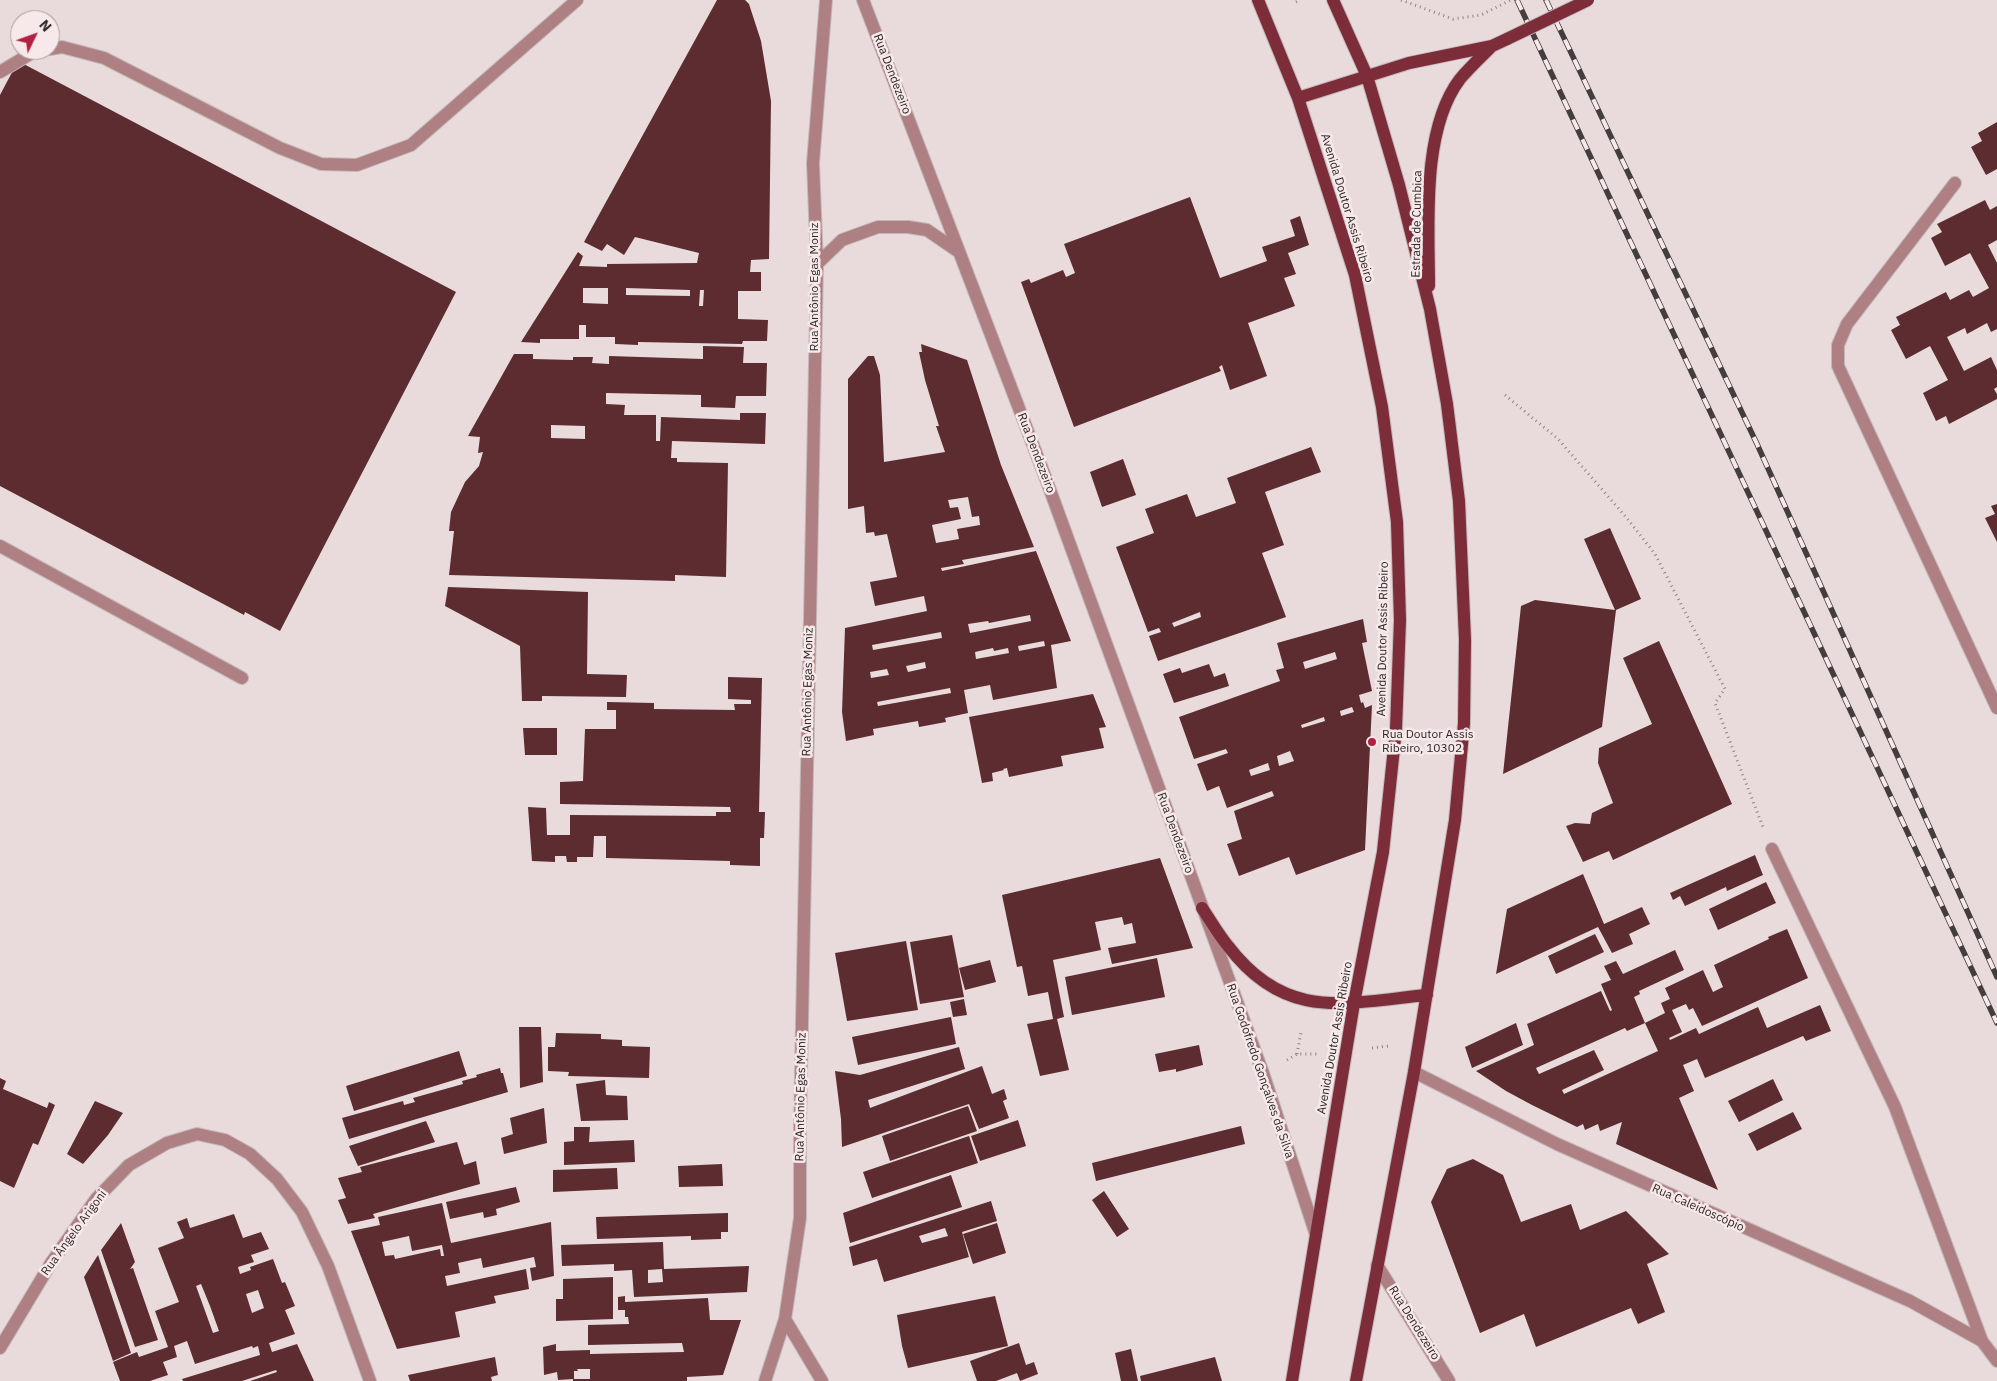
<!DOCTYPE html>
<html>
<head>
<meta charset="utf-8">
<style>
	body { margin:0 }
	#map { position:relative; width:1997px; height:1381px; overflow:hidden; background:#e9dbdb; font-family:"IBM Plex Sans",sans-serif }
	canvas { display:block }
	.north { position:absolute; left:10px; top:10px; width:50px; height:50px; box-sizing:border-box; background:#f7e8e9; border:1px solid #a69b9c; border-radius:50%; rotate:48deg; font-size:14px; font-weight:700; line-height:20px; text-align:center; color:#2d2828 }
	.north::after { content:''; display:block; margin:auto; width:18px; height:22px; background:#b11f41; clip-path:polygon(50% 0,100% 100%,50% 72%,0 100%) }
</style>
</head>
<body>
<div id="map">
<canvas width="1997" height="1381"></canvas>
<div class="north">N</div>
</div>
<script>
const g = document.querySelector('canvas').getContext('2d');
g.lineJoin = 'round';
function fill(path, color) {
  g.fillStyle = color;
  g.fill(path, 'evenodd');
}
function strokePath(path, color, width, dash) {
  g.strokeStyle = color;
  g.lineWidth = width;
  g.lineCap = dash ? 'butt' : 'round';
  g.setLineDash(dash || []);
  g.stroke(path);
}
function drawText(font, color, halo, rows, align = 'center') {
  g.font = font + ' "IBM Plex Sans",sans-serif';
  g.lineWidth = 5;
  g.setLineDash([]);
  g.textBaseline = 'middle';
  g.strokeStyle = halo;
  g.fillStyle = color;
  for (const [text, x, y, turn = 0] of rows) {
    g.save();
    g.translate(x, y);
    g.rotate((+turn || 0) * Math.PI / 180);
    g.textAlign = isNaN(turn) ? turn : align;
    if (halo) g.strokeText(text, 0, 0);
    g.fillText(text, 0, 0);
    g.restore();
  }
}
const building = new Path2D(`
	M717,0H745L749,4L761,41L771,101L769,259L751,260L750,272H761V291H738V319L768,320L767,341H743L742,344L638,342V345L615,344V337H586V325H579V339H540V343L521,342L578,252L583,256L579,266L607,267V264L697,263L699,253L635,237L624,255L607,244L602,251L584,242ZM583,288H608V304L583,303ZM626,288L690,290V296L626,295ZM700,290H704L703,306H699Z
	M18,61L456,292L280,631L245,612L244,615L0,486V95Z
	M1997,122V169L1986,175L1971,147L1982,141L1978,133Z
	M1190,197L1220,278L1267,261L1262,247L1295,236L1290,220L1300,216L1309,245L1288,253L1296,274L1284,278L1295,306L1248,323L1267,376L1230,390L1222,365L1219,367L1221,371L1074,427L1021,282L1029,279L1031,283L1063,270L1066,277L1075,273L1064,244Z
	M1985,200L1990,210L1997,206V240L1988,245L1997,263V329L1991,332L1987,323L1967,334L1965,328L1947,337L1964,371L1991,357L1997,370V387L1994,389L1997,394V399L1949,424L1946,416L1936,421L1923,393L1948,380L1930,346L1906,359L1891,330L1900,325L1896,317L1946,292L1950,300L1969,290L1973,297L1989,288L1970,253L1945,266L1931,238L1942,232L1937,224Z
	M921,344L967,360L1001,465L1034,547L962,560L964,564L941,568L942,571L1036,551L1071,641L1051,645L1057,688L993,700L990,685L964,690L968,713L945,718L946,722L919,727L918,721L873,729L874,735L846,741L842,712L845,628L927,611L924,596L875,606L870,582L897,577L887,534L875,536L874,532L866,533L864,506L848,509V379L868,356H874L880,375L884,462L945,452L936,426H939L925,380L919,352H922ZM968,497L972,517L979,516L980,525L957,529L959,539L936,543L932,525L961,519L958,507L950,508L948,500ZM1030,615L1031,621L970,633L968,624L988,621L989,623ZM941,632L942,638L873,650L872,645ZM1044,641L1045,646L1019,651L1018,646ZM993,648L994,651L1008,648L1009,653L976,659L975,652ZM925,662L926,668L908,672L906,666ZM887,669L889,675L871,678L870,672ZM950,688L951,693L878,706L877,702Z
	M703,346L744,347L743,363H767L766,396H736L735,408L701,407V395L606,393V404L625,405L624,415H656V441H660L661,417L740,420V413H766L765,444L672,441L671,458H677V462L728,463L726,577L675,575V581L449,575L454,531H449L451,512L465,482L479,466L483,452L478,453L480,437L468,436L514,354H533V359L573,360V357H593L592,363L609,364V356L703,359ZM551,425L585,426V439L551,438Z
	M1311,447L1321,472L1265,492L1284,545L1262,553L1286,617L1158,661L1149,636L1161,632L1159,628L1148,632L1116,547L1154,533L1145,509L1187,494L1196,517L1236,503L1227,478ZM1200,612L1201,617L1174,627L1172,623Z
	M1123,459L1136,495L1102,507L1090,472Z
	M1997,504V542L1985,518L1995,514L1991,506Z
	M1610,528L1641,599L1616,610L1602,727L1503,774L1521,606L1535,600L1615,610L1584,539Z
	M448,587L588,592L587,674L627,675L626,697L542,696V701H522L520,646L445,606Z
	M1363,619L1367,642L1362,643L1372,691L1359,695L1361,703L1363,702L1365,708L1372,705L1365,850L1296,875L1289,857L1239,876L1227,844L1242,839L1234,811L1274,796L1272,791L1227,808L1219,786L1207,791L1197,764L1228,753L1226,749L1194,759L1179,717L1280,681L1276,670L1284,668L1277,643ZM1335,652L1337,659L1305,669L1303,662ZM1352,707L1354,712L1341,716L1340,711ZM1324,717L1325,721L1302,728L1301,725ZM1290,751L1294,761L1279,766L1277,756ZM1268,763L1270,770L1251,776L1249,770Z
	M1659,641L1732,804L1613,860L1609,851L1583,862L1566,826L1575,823L1590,824L1592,813L1613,803L1598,763L1599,748L1652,724L1623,658Z
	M1209,664L1214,677L1225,673L1229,686L1174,703L1163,674L1180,668L1182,673Z
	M728,677L762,678L759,812H765L764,838H760V866L730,865V861L606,858V836H594L593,857H577V862H567L566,856H555V862L532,861L528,807L546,808L547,835H570V815L716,816V812H731L730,807L560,804V782L583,781L585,729H616V710H607V702L654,703V709L735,710L734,704H751V700L728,699Z
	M1093,694L1106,727L1099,728L1104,748L1061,756L1063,766L1009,777L1007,768L1003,769L1004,770L992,773L993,781L982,783L969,717Z
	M523,728H557V755H525Z
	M1755,855L1763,875L1727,891L1726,887L1685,906L1680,896L1673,900L1670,893Z
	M1160,858L1193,948L1112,964L1108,948L1136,943L1132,923L1124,925L1122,917L1095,922L1101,950L1053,960L1064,1017L1057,1019L1069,1070L1040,1076L1027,1024L1053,1019L1048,992L1028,996L1022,966L1017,967L1002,895Z
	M1583,874L1604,924L1642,907L1650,924L1629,934L1633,944L1612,953L1598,927L1496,974L1507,909Z
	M1766,882L1776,903L1718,930L1709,909Z
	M1787,929L1808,978L1702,1026L1693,1008L1689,1010L1686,1004L1672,1010L1682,1032L1669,1038L1670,1040L1696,1028L1699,1034L1758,1007L1767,1028L1820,1005L1831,1031L1806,1041L1803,1036L1705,1078L1697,1059L1683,1065L1694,1091L1679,1098L1718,1190L1616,1144L1622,1122L1600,1131L1598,1124L1585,1130L1583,1124L1577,1127L1532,1105L1506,1091L1476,1071L1534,1045L1527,1024L1601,991L1610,1011L1612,1010L1601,984L1611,980L1604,966L1616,961L1623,974L1675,950L1684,970L1639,991L1640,994L1634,997L1645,1023L1627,1031L1625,1028L1536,1068L1539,1074L1594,1050L1604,1070L1562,1090L1564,1094L1658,1051L1645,1023L1665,1013L1661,1003L1670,999L1665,988L1703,970L1713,992L1723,987L1714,965L1769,939L1768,937Z
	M1595,934L1604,952L1556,974L1548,956Z
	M952,935L964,997L920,1004L910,942Z
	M906,941L918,1010L847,1021L835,953Z
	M1157,958L1165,997L1072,1015L1065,977Z
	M990,960L996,982L965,990L959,968Z
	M964,999L967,1015L953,1017L950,1002Z
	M951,1017L956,1044L858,1065L852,1037Z
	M1516,1023L1523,1045L1472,1068L1465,1047Z
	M519,1027H541L543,1082L520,1088Z
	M556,1033L601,1034V1039L622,1040V1046L650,1047L649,1078L568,1076L569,1072L548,1071V1047H555Z
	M1199,1045L1203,1065L1176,1072V1069L1159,1072L1155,1054Z
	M959,1047L965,1069L868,1100L870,1108L982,1066L992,1094L1004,1089L1007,1099L1003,1101L1009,1118L979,1129L969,1104L842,1147L841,1119L835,1071L860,1075Z
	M459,1051L467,1076L354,1111L346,1086Z
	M500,1068L501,1073H503L508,1092L349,1139L342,1118L403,1101L404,1105L415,1102L413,1098L463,1084L462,1081L477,1077L476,1075Z
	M0,1078L6,1081L3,1089L47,1108L49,1102L55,1105L38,1145L33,1143L14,1188L0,1181Z
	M1773,1079L1783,1100L1739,1122L1728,1101Z
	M605,1080L606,1095L627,1096L628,1120L581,1121L576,1084Z
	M95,1101L123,1113L108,1135L83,1164L67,1154Z
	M968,1106L977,1131L890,1161L882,1136Z
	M544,1108L547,1143L504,1154L501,1138L513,1134L510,1118Z
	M1793,1112L1802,1129L1757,1151L1748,1134Z
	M1018,1120L1026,1146L980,1161L971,1136Z
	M426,1121L435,1142L358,1166L349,1146Z
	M1241,1126L1245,1144L1096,1181L1092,1163Z
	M574,1127H590L589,1142L634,1140L635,1162L564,1165V1142L574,1141Z
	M969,1136L978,1163L872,1198L863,1172Z
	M457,1142L464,1165L476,1161L480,1184L373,1214L375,1218L348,1224L338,1200L346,1198L338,1178L362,1172L360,1167Z
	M1473,1159L1503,1175L1521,1222L1571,1204L1580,1230L1626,1211L1669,1254L1647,1264L1665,1312L1638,1324L1631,1308L1536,1347L1524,1314L1480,1333L1431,1202L1447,1169Z
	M722,1164L723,1186L679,1187L678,1166Z
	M617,1168L618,1189L553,1192V1170Z
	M951,1175L962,1207L850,1243L843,1213Z
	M516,1187L520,1202L496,1209L497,1215L484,1218L483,1212L450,1219L446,1202Z
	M1104,1191L1129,1229L1117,1237L1092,1200Z
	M991,1201L997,1221L962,1232L969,1257L884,1282L877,1259L853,1266L849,1247ZM945,1228L948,1236L922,1243L919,1236Z
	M442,1203L451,1243L551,1222L554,1276L532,1281L530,1268L536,1267L534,1257L483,1268L481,1258L458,1263L460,1273L445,1276L447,1286L526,1269L529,1289L494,1296L496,1303L455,1312L460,1337L397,1349L351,1231L380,1225L378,1217ZM409,1236L412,1251L442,1245L444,1256H441L440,1249L395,1259L394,1255L385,1256L382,1242Z
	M728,1213V1232H721V1239L691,1240V1236L597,1239L596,1217Z
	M234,1214L243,1238L261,1232L269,1249L251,1255L254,1262L238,1267L240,1274L251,1270L250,1267L273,1259L282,1283L285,1282L295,1306L285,1310L295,1334L269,1343L272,1352L297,1344L314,1381H250L277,1372L276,1370L242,1381H183L182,1379L260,1355L258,1346L253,1348L252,1346L195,1364L187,1341L174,1346L177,1357L163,1362L168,1375L150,1381H120L113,1362L137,1352L139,1357L168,1347L155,1311L179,1302L158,1248L184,1238L177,1222L187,1218L190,1228ZM201,1284L210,1306L219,1331L213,1333L196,1286ZM258,1290L264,1308L252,1313L246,1294Z
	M121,1223L135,1262L130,1269L133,1268L158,1340L135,1347L101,1250Z
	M997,1223L1006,1253L973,1264L963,1234Z
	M663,1242L664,1269L749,1266L747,1292L634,1297L632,1270L614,1271V1264L562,1266L561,1245ZM662,1269L663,1282L648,1283V1270Z
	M98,1255L131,1353L113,1361L84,1277Z
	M613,1277V1319L556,1321V1299H563V1279Z
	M625,1296V1302L708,1298L710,1320H741L723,1375L687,1377V1381H573V1379L558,1380L557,1372L544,1375L543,1347L556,1344V1351L590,1350V1354L684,1352L682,1343L588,1345V1325L629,1324L628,1317H625V1310H618V1297ZM577,1369H590V1379H574V1371H578Z
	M995,1296L1008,1346L908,1368L902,1346L897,1315Z
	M1019,1343L1026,1365L1034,1362L1038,1374L1020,1381L1017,1373L996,1381H977L970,1361Z
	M1131,1349L1138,1381H1121L1115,1353Z
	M495,1357L498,1375L491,1377L492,1381H410L408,1375Z
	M1215,1357L1222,1381H1141L1140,1376Z`);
const path = new Path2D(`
	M1401,0L1453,19L1481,15L1511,0
	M1296,2L1300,0
	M1505,395L1558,439L1626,517L1655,554L1725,689L1715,703L1763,827
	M1372,1048L1388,1046
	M1297,1054L1301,1032
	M1287,1060L1297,1054H1317`);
const minor = new Path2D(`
	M863,0L1046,479L1263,1073L1316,1235
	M50,49L62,47L104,58L280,148L321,164L357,165L411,145L577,0
	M0,72L35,51L43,50
	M1955,183L1847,324L1838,345V366L1997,708
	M817,264L842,240L878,227H908L927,230L959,252
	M0,546L242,678
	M1772,849L1895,1107L1982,1341L1997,1361
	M1414,1072L1557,1144L1910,1301L1982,1341
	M1377,1265L1449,1381
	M785,1319L822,1381
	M0,1348L51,1263L96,1199L129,1165L167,1143L197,1134L225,1140L250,1154L277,1179L302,1212L328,1266L370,1381
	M765,1381L785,1319L800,1218V1123L817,264L813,163L826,0`);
const major = new Path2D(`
	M1258,0L1298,98L1355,275L1382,407L1397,522L1400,620L1396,729L1383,852L1354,1003L1292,1381
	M1333,0L1367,76L1399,185L1430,309L1447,404L1459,501L1465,640L1464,723L1455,820L1414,1072L1356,1381
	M1298,98L1409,63L1492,46L1507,39
	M1429,286C1429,225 1421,130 1460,79C1470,67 1481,57 1492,46
	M1202,908C1211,921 1218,934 1228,946C1286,1022 1345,1003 1427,995`);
const rail = new Path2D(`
	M1517,0L1997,1023
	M1546,0L1757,444L1997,977`);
const majorBridge = new Path2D(`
	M1507,39L1588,0`);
const markers = [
	[1372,742,5,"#b11f41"]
];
const streetNames = [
	["Rua Dendezeiro",892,74,69],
	["Avenida Doutor Assis Ribeiro",1347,208,73],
	["Estrada de Cumbica",1417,224,-89],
	["Rua Antônio Egas Moniz",815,287,-90],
	["Rua Dendezeiro",1036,453,69],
	["Avenida Doutor Assis Ribeiro",1383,639,-89],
	["Rua Antônio Egas Moniz",808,692,-89],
	["Rua Dendezeiro",1175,833,70],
	["Avenida Doutor Assis Ribeiro",1335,1038,-80],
	["Rua Godofredo Gonçalves da Silva",1260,1071,71],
	["Rua Antônio Egas Moniz",801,1097,-89],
	["Rua Caleidoscópio",1698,1208,24],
	["Rua Ângelo Arigoni",74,1233,-54],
	["Rua Dendezeiro",1414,1323,58]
];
const poiNames = [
	["Rua Doutor Assis",1382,735],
	["Ribeiro, 10302",1382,749]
];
fill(building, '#5c2c31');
strokePath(minor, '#c3b7b7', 14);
strokePath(major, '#c3b7b7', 14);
strokePath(path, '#8e8484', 3, [1, 4]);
strokePath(minor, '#af8083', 12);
strokePath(major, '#7d2d39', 12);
strokePath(rail, '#433d3d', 5.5);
strokePath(rail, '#f7e8e9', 4, [11]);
strokePath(majorBridge, '#c3b7b7', 14, []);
strokePath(majorBridge, '#7d2d39', 12);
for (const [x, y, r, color] of markers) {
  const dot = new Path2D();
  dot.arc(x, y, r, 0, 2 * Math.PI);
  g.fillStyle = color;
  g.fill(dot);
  strokePath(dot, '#f7e8e9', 2);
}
drawText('12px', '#2d2828', '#f7e8e9', streetNames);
drawText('12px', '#2d2828', '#f7e8e9', poiNames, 'left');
</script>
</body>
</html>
